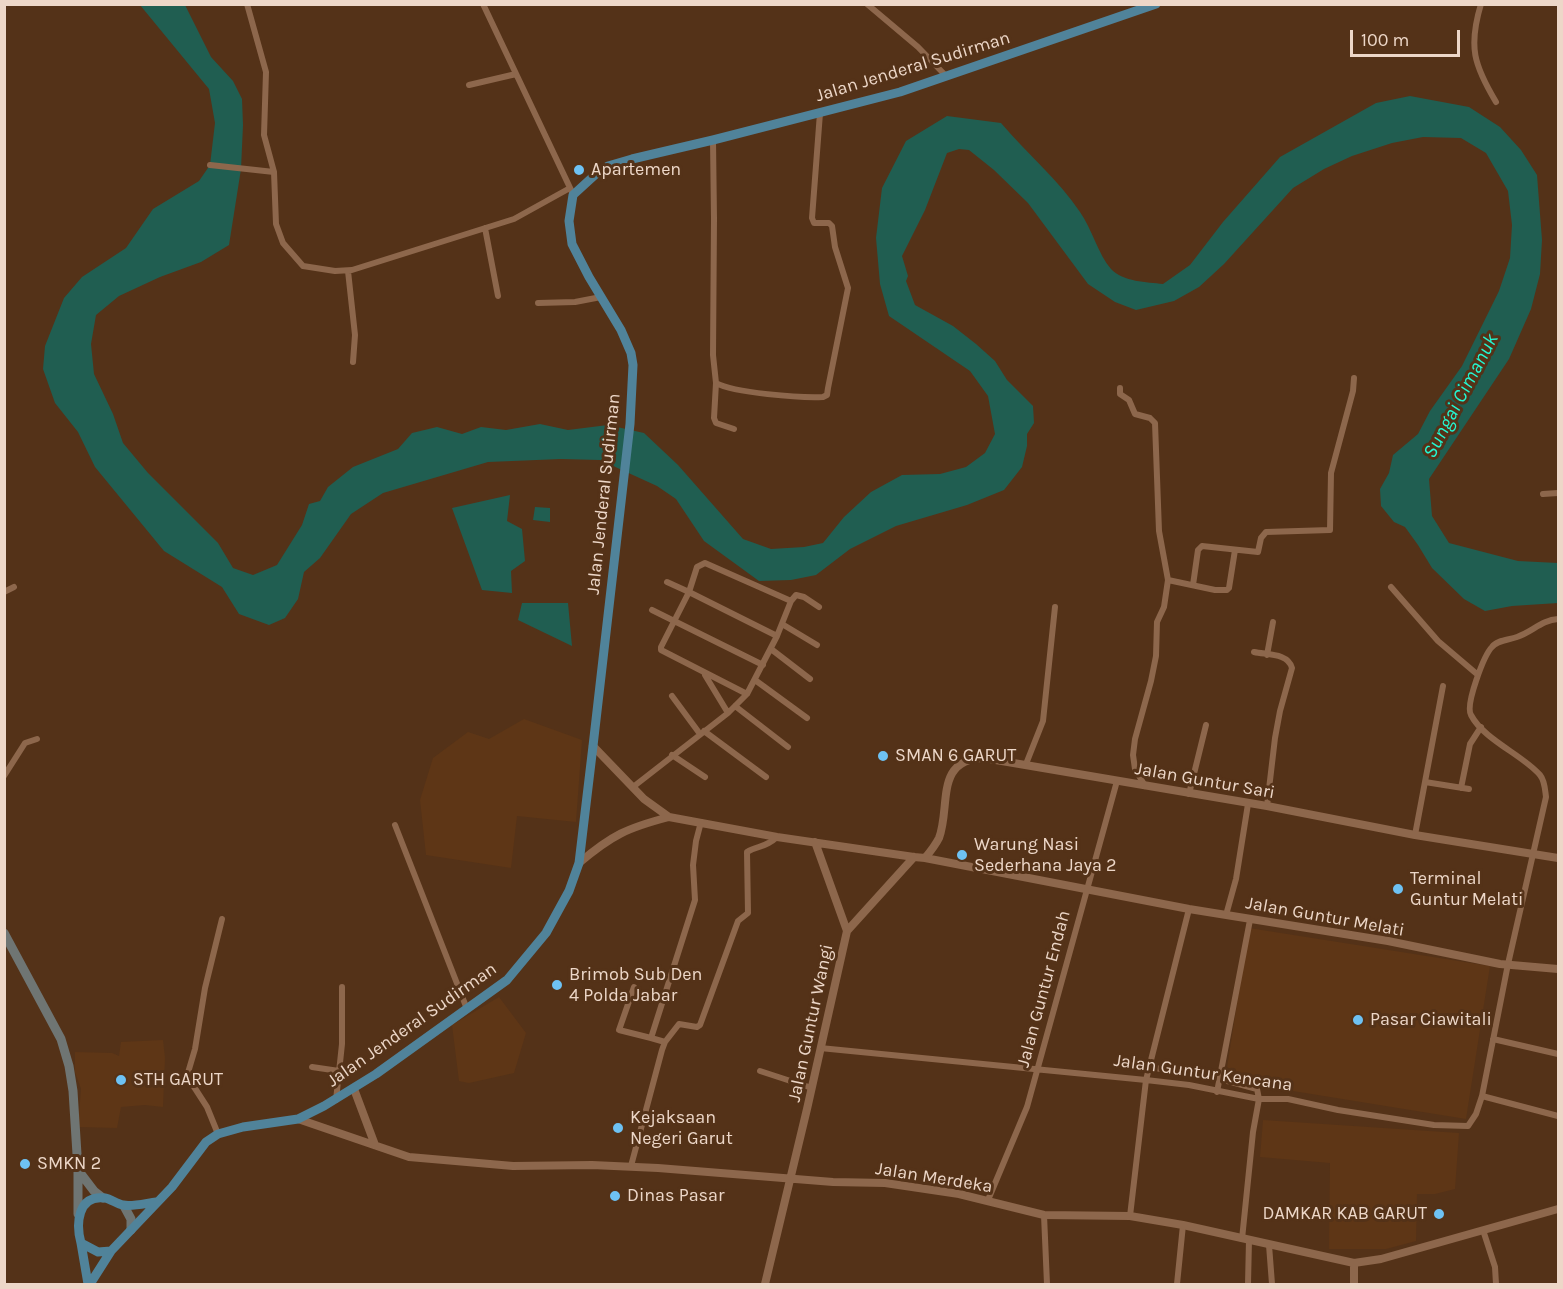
<!DOCTYPE html>
<html>
<head>
<meta charset="utf-8">
<style>
	body { margin:0 }
	#map { position:relative; width:1563px; height:1289px; overflow:hidden; background:#543218; font-family:Karla,sans-serif }
	canvas { display:block }
	.frame { position:absolute; inset:0; border:6px solid #edd7c8; pointer-events:none }
	.scale { position:absolute; left:1350px; top:30px; width:110px; height:27px; box-sizing:border-box; border:3px solid #edd7c8; border-top:0; padding-left:8px; font-size:18px; line-height:21px; white-space:nowrap; color:#edd7c8; -webkit-text-stroke:4px #543218; paint-order:stroke }
</style>
</head>
<body>
<div id="map">
<canvas width="1563" height="1289"></canvas>
<div class="frame"></div>
<div class="scale">100 m</div>
</div>
<script>
const g = document.querySelector('canvas').getContext('2d');
g.lineJoin = 'round';
function fill(path, color) {
  g.fillStyle = color;
  g.fill(path, 'evenodd');
}
function strokePath(path, color, width, dash) {
  g.strokeStyle = color;
  g.lineWidth = width;
  g.lineCap = dash ? 'butt' : 'round';
  g.setLineDash(dash || []);
  g.stroke(path);
}
function drawText(font, color, halo, rows, align = 'center') {
  g.font = font + ' Karla,sans-serif';
  g.lineWidth = 6;
  g.setLineDash([]);
  g.textBaseline = 'middle';
  g.strokeStyle = halo;
  g.fillStyle = color;
  for (const [text, x, y, turn = 0] of rows) {
    g.save();
    g.translate(x, y);
    g.rotate((+turn || 0) * Math.PI / 180);
    g.textAlign = isNaN(turn) ? turn : align;
    if (halo) g.strokeText(text, 0, 0);
    g.fillText(text, 0, 0);
    g.restore();
  }
}
const built = new Path2D(`
	M524,719L582,740L576,822L517,816L511,868L426,855L420,800L433,758L468,732L489,739Z
	M1249,928L1490,966L1466,1119L1225,1080Z
	M499,997L526,1033L514,1073L469,1083L459,1081L452,1025Z
	M163,1040L165,1058L163,1107L145,1105L121,1107L117,1128L78,1127L81,1089L75,1072V1052L112,1053L119,1056L121,1042Z
	M1263,1120L1459,1133L1455,1189L1435,1194H1417L1416,1241L1386,1249H1329L1330,1163L1260,1157Z`);
const water = new Path2D(`
	M140,5H185L211,57L233,81L242,99L243,125L241,169L229,245L201,262L160,277L119,296L96,315L91,344L94,374L113,414L123,443L148,473L218,543L233,568L253,575L277,565L302,525L309,504L320,501L328,487L353,467L398,449L412,433L437,427L462,434L481,427L506,430L540,424L568,430L608,425L644,433L678,465L743,539L771,549L804,547L823,543L844,517L871,492L902,475L940,474L966,467L985,453L995,434L988,396L970,371L889,316L880,284L876,238L882,188L906,141L947,116L1001,123C1027,154 1058,179 1080,212C1092,229 1098,254 1111,269C1123,282 1147,282 1163,284L1190,265L1223,222L1280,157L1376,103L1410,96L1469,107L1500,127L1521,150L1537,175L1542,240L1540,274L1531,309L1509,359L1429,479L1432,516L1449,543L1518,561L1558,563V603L1512,606L1485,611L1464,599L1432,568L1418,545L1405,527L1394,522L1381,506L1380,489L1389,473L1393,455L1418,434L1430,411L1462,366L1499,291L1510,258L1512,225L1508,191L1486,153L1461,138L1423,137L1392,143L1352,156L1324,169L1293,188L1224,264L1199,287L1174,301L1136,310L1115,302L1088,284L1028,203L994,170L969,150L959,149L947,153L925,210L902,256L908,276L906,281L915,305L953,326L976,344L995,361L1007,380L1033,406L1034,423L1027,434V446L1022,467L1004,490L967,505L896,526L850,549L816,575L791,580L759,581L704,541L676,499L657,486L600,460L561,459L488,462L383,493L351,514L320,558L304,572L298,599L285,618L269,625L239,614L222,587L164,551L95,467L78,432L55,403L43,369L45,346L64,298L82,277L126,248L153,209L199,181L210,165L215,123L209,89Z
	M510,495L507,521L522,529L525,561L511,571L512,593L482,590L452,508Z
	M535,507L550,508V522L533,520Z
	M522,603H568L572,646L518,620Z`);
const minor = new Path2D(`
	M247,4L266,72L264,135L274,172L276,224L283,243L303,266L335,271L352,270L514,219L570,188
	M483,4L572,192
	M867,4L918,47L946,76
	M1481,4C1468,47 1474,65 1496,102
	M469,85L516,74
	M713,140L714,219L713,355L716,383C734,393 800,398 823,397L827,395L828,388L848,288L835,247L832,226L829,223H814L812,218L820,113
	M210,165L274,172
	M485,228L498,296
	M348,271L355,335L353,362
	M538,303L575,302L601,297
	M716,383L714,418L716,423L734,429
	M1120,388V394L1129,400L1135,414L1150,418L1155,423L1159,531L1168,580L1164,607L1157,622L1156,656L1151,681L1135,739L1133,755L1135,769L1145,786
	M1543,494L1558,493
	M1168,580L1215,590H1227L1229,588L1235,550
	M667,582L689,592L697,567L705,563L791,601L777,636
	M1193,585L1198,550L1202,546L1258,552L1261,538L1266,532L1330,530L1331,473L1353,391L1354,378
	M1391,587L1438,641L1478,675
	M4,592L14,587
	M791,601L796,595L804,597L819,607
	M652,610L763,665
	M782,624L817,645
	M771,649L810,679
	M1254,652C1267,655 1288,653 1292,668L1280,711L1275,738L1267,806
	M1267,655L1273,622
	M705,675L728,713
	M755,680L807,718
	M672,696L700,734
	M735,706L788,747
	M704,731L766,777
	M672,755L705,777
	M1026,764L1043,721L1055,607
	M4,776L25,743L37,739
	M1425,782L1469,789
	M633,787L728,713L747,694L777,636L689,592L661,647V650L747,694
	M1461,788L1470,744L1481,727
	M1189,794L1206,725
	M395,825L467,1009
	M1415,835L1443,686
	M1226,915L1236,879L1248,804
	M634,987L619,1030L651,1038
	M1493,1039L1558,1054
	M665,1042L651,1038L695,900L693,865L696,841L701,822
	M820,1048L1146,1080L1189,1085L1259,1099H1288L1338,1110L1434,1125L1468,1126L1476,1114L1482,1096L1508,964L1546,797C1545,790 1545,781 1540,775C1523,755 1484,740 1471,715C1465,705 1484,655 1492,647C1497,640 1509,640 1517,637C1532,632 1542,620 1558,619
	M312,1067L339,1071
	M1149,1067L1220,1079L1257,1089L1259,1099L1253,1132L1242,1239
	M760,1071L812,1088
	M1217,1092L1250,920
	M1482,1096L1558,1116
	M336,1100L342,1044V987
	M218,1134L207,1107L187,1076L195,1049L205,988L222,919
	M631,1166L662,1050L665,1042L679,1024L697,1027L700,1025L738,921L748,913L747,852C757,845 764,849 777,837
	M988,1200L1027,1107L1117,781
	M1044,1215L1047,1284
	M1130,1216L1146,1080L1189,909
	M1483,1230L1495,1267L1496,1284
	M1269,1245L1272,1284
	M1177,1284L1183,1225
	M1248,1284L1249,1240`);
const tertiary = new Path2D(`
	M593,746L644,799L669,817L777,837L914,857L925,858C930,852 935,846 939,838C951,807 934,759 984,758L1267,806L1415,835L1558,858
	M925,858L1189,909L1388,941L1500,964L1558,969
	M579,863C612,835 627,828 669,817
	M847,931L914,857
	M354,1089L375,1145
	M298,1119L409,1157L513,1166L592,1165L658,1168L833,1182L885,1183L959,1194L1044,1215L1130,1216L1183,1225L1354,1263L1381,1259L1558,1209
	M1354,1263V1284
	M765,1284L807,1109L847,931L815,842`);
const secondary = new Path2D(`
	M4,933L61,1039L69,1066L73,1091L78,1170V1214
	M78,1170L94,1191L103,1198
	M124,1206L131,1219V1230`);
const primary = new Path2D(`
	M156,1202C147,1203 132,1207 123,1205C117,1204 111,1199 105,1198C77,1194 76,1225 81,1243L98,1252L111,1251L172,1187L206,1142L218,1134L243,1127L298,1119L324,1106L376,1074L507,980L546,933L569,891L579,863L593,746L630,424L633,365L631,353L621,330L589,277L572,244L569,221L573,195L596,174L608,166L632,159L713,140L900,92L1156,4
	M81,1243L88,1284
	M90,1284L111,1251`);
const markers = [
	[579,170,6,"#6ec2f3"],
	[883,756,6,"#6ec2f3"],
	[962,855,6,"#6ec2f3"],
	[1398,889,6,"#6ec2f3"],
	[557,985,6,"#6ec2f3"],
	[1358,1020,6,"#6ec2f3"],
	[121,1080,6,"#6ec2f3"],
	[618,1128,6,"#6ec2f3"],
	[25,1164,6,"#6ec2f3"],
	[615,1196,6,"#6ec2f3"],
	[1439,1214,6,"#6ec2f3"]
];
const streetNames = [
	["Jalan Jenderal Sudirman",913,67,-17],
	["Jalan Jenderal Sudirman",604,494,-84],
	["Jalan Guntur Sari",1205,781,10],
	["Jalan Guntur Melati",1325,917,10],
	["Jalan Guntur Endah",1044,989,-75],
	["Jalan Guntur Wangi",811,1023,-78],
	["Jalan Jenderal Sudirman",412,1025,-35],
	["Jalan Guntur Kencana",1203,1073,8],
	["Jalan Merdeka",934,1178,9]
];
const poiNames = [
	["Apartemen",591,170],
	["SMAN 6 GARUT",895,756],
	["Warung Nasi",974,845],
	["Sederhana Jaya 2",974,866],
	["Terminal",1410,879],
	["Guntur Melati",1410,900],
	["Brimob Sub Den",569,975],
	["4 Polda Jabar",569,996],
	["Pasar Ciawitali",1370,1020],
	["STH GARUT",133,1080],
	["Kejaksaan",630,1118],
	["Negeri Garut",630,1139],
	["SMKN 2",37,1164],
	["Dinas Pasar",627,1196],
	["DAMKAR KAB GARUT",1427,1214,"right"]
];
const waterNames = [
	["Sungai Cimanuk",1461,396,-62]
];
fill(built, '#5e3616');
fill(water, '#205e51');
strokePath(minor, '#8d674c', 6);
strokePath(tertiary, '#8d674c', 8);
strokePath(secondary, '#6f7573', 9);
strokePath(primary, '#50839a', 9);
for (const [x, y, r, color] of markers) {
  const dot = new Path2D();
  dot.arc(x, y, r, 0, 2 * Math.PI);
  g.fillStyle = color;
  g.fill(dot);
  strokePath(dot, '#543218', 2);
}
drawText('18px', '#edd7c8', '#543218', streetNames);
drawText('18px', '#edd7c8', '#543218', poiNames, 'left');
drawText('italic 20px', '#23f6d2', '#543218', waterNames);
</script>
</body>
</html>
